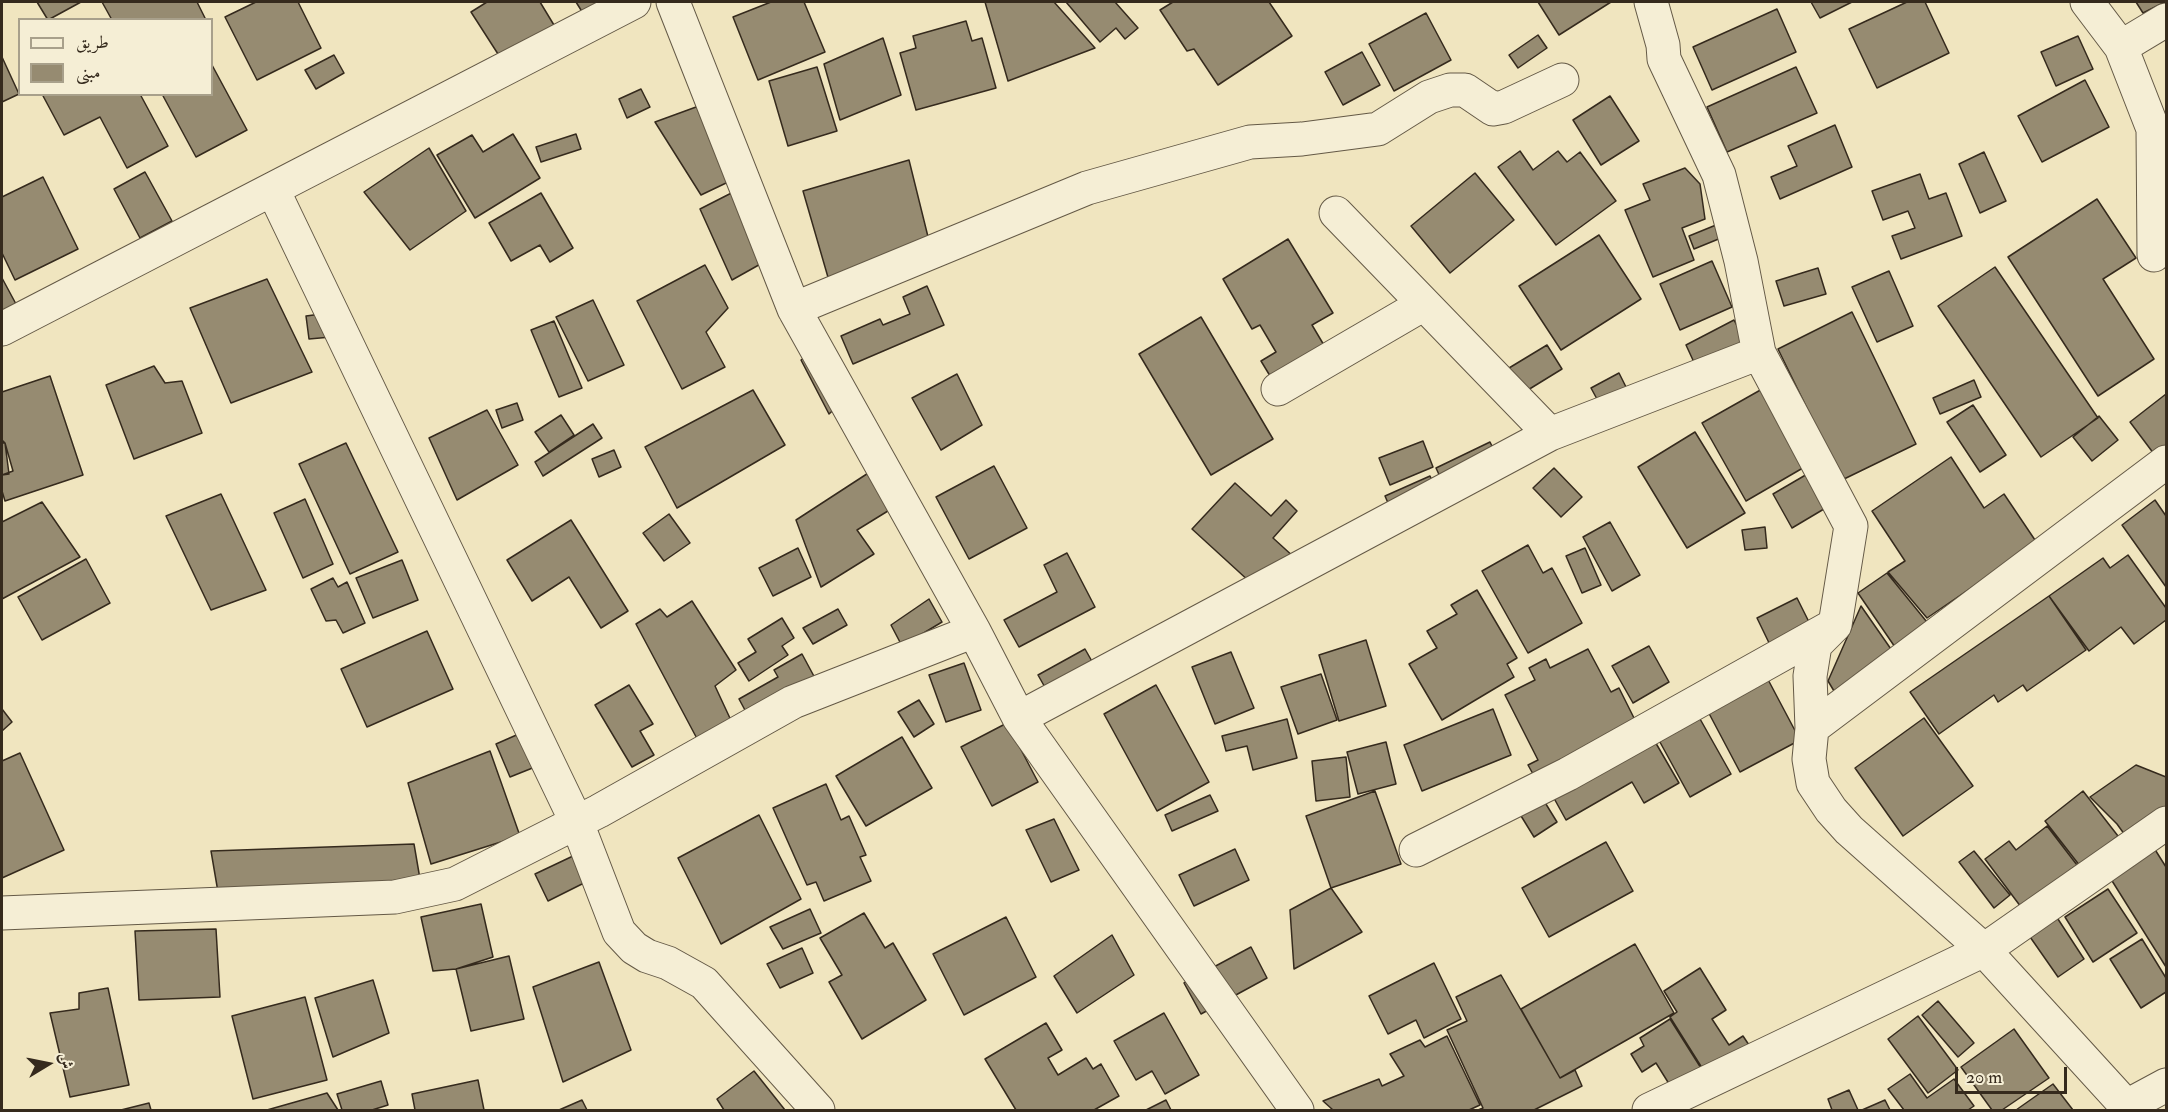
<!DOCTYPE html>
<html>
<head>
<meta charset="utf-8">
<style>
	body { margin:0 }
	#map { position:relative; width:2168px; height:1112px; overflow:hidden; background:#f0e5bf; font-family:"IM FELL Double Pica",Amiri,serif }
	canvas { display:block }
	.frame { position:absolute; inset:0; border:3px solid #352a1d; pointer-events:none }
	.legend { position:absolute; left:18px; top:18px; width:195px; height:78px; box-sizing:border-box; background:#f5eed5; border:2px solid #a8a08b; margin:0; padding:8px 10px; list-style:none; font-size:18px; color:#352a1d }
	.legend li { display:flex; align-items:center; gap:12px; height:30px }
	.legend b { width:30px; border:2px solid #a8a08b }
	.north { position:absolute; left:18px; top:1034px; width:60px; height:60px; -webkit-text-stroke:4px #f5eed5; paint-order:stroke; rotate:80deg; font-size:16px; font-weight:700; line-height:24px; text-align:center; color:#352a1d }
	.north::after { content:''; display:block; margin:auto; width:21px; height:27px; background:#352a1d; clip-path:polygon(50% 0,100% 100%,50% 72%,0 100%) }
	.scale { position:absolute; left:1955px; top:1067px; width:112px; height:27px; box-sizing:border-box; border:3px solid #352a1d; border-top:0; padding-left:8px; font-size:18px; line-height:21px; white-space:nowrap; color:#352a1d; -webkit-text-stroke:4px #f5eed5; paint-order:stroke }
</style>
</head>
<body>
<div id="map">
<canvas width="2168" height="1112"></canvas>
<div class="frame"></div>
<ul class="legend">
<li><b style="height:8px;background:#f5eed5"></b>طريق</li>
<li><b style="height:16px;background:#968b71"></b>مبنى</li>
</ul>
<div class="north">ش</div>
<div class="scale">20 m</div>
</div>
<script>
const g = document.querySelector('canvas').getContext('2d');
g.lineJoin = 'round';
function fill(path, color) {
  g.fillStyle = color;
  g.fill(path, 'evenodd');
}
function strokePath(path, color, width, dash) {
  g.strokeStyle = color;
  g.lineWidth = width;
  g.lineCap = dash ? 'butt' : 'round';
  g.setLineDash(dash || []);
  g.stroke(path);
}
const building = new Path2D(`
	M37,2H81L48,20Z
	M102,2H197L206,20H112Z
	M256,2H298L321,48L257,80L225,17Z
	M487,2H540L560,35L507,68L471,12Z
	M576,2H615L586,18Z
	M771,2H804L825,52L758,80L733,17Z
	M985,2H1054L1095,48L1008,81Z
	M1066,2H1115L1138,28L1125,39L1116,28L1100,42Z
	M1173,2H1269L1292,36L1218,85L1194,49L1187,51L1160,10Z
	M1538,2H1611L1559,35Z
	M1811,2H1852L1820,18Z
	M1907,2H1925L1949,53L1877,88L1849,29Z
	M2136,2H2165L2143,13Z
	M1777,9L1796,52L1712,90L1693,47Z
	M1426,13L1451,60L1394,91L1369,44Z
	M966,21L972,41L982,38L996,88L916,110L900,53L916,48L913,36Z
	M1538,35L1547,48L1518,68L1509,55Z
	M2078,36L2093,69L2056,86L2041,52Z
	M883,38L901,95L840,120L824,64Z
	M1362,52L1380,85L1343,105L1325,72Z
	M334,55L344,73L316,89L305,70Z
	M2,57L19,94L2,102Z
	M212,65L247,130L196,157L162,94H212Z
	M817,67L837,131L788,146L769,81Z
	M1796,67L1817,113L1727,152L1707,107Z
	M2085,80L2109,127L2042,162L2018,116Z
	M641,89L650,107L627,118L619,99Z
	M42,94H140L168,146L127,168L100,117L64,135Z
	M1610,96L1639,141L1601,165L1573,120Z
	M718,99L747,173L701,195L655,122Z
	M1835,125L1852,167L1780,199L1771,177L1797,166L1788,146Z
	M513,134L540,178L475,218L437,155L472,135L483,152Z
	M576,134L581,149L541,162L536,147Z
	M429,148L466,211L410,250L364,192Z
	M1520,151L1533,170L1558,151L1567,162L1580,152L1616,201L1556,245L1498,167Z
	M1984,152L2006,201L1980,213L1959,164Z
	M909,160L934,261L834,298L803,191Z
	M1685,168L1700,184L1705,219L1682,228L1694,260L1653,277L1625,210L1650,200L1643,184Z
	M145,172L172,221L140,238L114,189Z
	M1475,173L1514,220L1450,273L1411,226Z
	M1920,174L1929,199L1946,193L1962,236L1901,259L1892,236L1915,228L1908,211L1883,220L1872,191Z
	M43,177L78,249L15,280L2,253V197Z
	M753,182L773,257L732,280L700,209Z
	M541,193L573,248L550,262L540,245L511,261L489,223Z
	M2097,199L2136,258L2103,279L2154,359L2098,396L2008,257Z
	M1716,225L1721,238L1694,249L1689,236Z
	M1599,235L1641,299L1561,350L1519,286Z
	M1288,239L1333,313L1312,325L1331,357L1278,389L1261,361L1276,352L1260,325L1252,329L1223,279Z
	M1712,261L1732,307L1680,330L1660,284Z
	M705,265L728,308L706,332L725,367L682,389L637,301Z
	M1995,267L2098,418L2041,457L1938,306Z
	M1818,268L1826,294L1784,306L1776,281Z
	M1889,271L1913,326L1877,342L1852,287Z
	M2,278L16,304L2,312Z
	M267,279L312,372L231,403L190,308Z
	M927,286L944,325L853,364L841,336L880,319L883,325L910,314L903,297Z
	M593,300L624,365L588,381L556,317Z
	M1852,312L1916,444L1842,480L1778,349Z
	M329,313L331,337L309,339L306,316Z
	M1201,317L1273,439L1211,475L1139,354Z
	M1734,320L1747,345L1698,371L1686,345Z
	M554,321L582,388L559,397L531,330Z
	M1547,345L1562,369L1523,393L1509,368Z
	M817,349L841,403L829,414L801,360Z
	M154,366L165,383L182,381L202,433L134,459L106,385Z
	M1619,373L1631,397L1604,412L1591,388Z
	M957,374L982,425L941,450L912,398Z
	M50,376L83,475L5,501L2,491V475L13,471L5,443L2,440V392Z
	M1974,380L1981,397L1940,414L1933,398Z
	M1764,388L1808,465L1746,501L1702,423Z
	M753,390L785,445L677,508L645,447Z
	M2166,394V470L2130,422Z
	M517,403L523,420L502,428L496,410Z
	M1973,405L2006,455L1980,472L1947,422Z
	M487,410L518,465L457,500L429,438Z
	M561,415L574,435L549,452L535,432Z
	M2099,416L2118,440L2092,461L2073,437Z
	M593,424L602,438L543,476L535,462Z
	M1695,432L1745,513L1687,548L1638,467Z
	M1423,441L1433,467L1390,485L1379,458Z
	M1490,442L1502,467L1447,492L1436,468Z
	M2,443H5L9,474L2,475Z
	M346,443L398,552L350,574L299,464Z
	M614,450L621,467L599,477L592,459Z
	M1951,457L1984,508L2004,494L2037,543L1927,618L1888,572L1905,561L1872,511Z
	M994,466L1027,528L969,559L936,497Z
	M876,468L896,506L857,530L874,554L821,587L796,520Z
	M1554,468L1582,497L1561,517L1533,488Z
	M1809,473L1829,506L1792,528L1773,494Z
	M1430,476L1440,499L1395,519L1385,496Z
	M1235,483L1271,516L1286,500L1297,511L1273,538L1295,558L1262,593L1192,529Z
	M221,494L266,590L211,610L166,516Z
	M305,499L333,564L303,578L274,513Z
	M2155,500L2166,516V587L2122,525Z
	M42,502L80,557L2,599V522Z
	M669,514L690,543L664,561L643,533Z
	M571,520L628,611L601,628L569,577L532,601L507,560Z
	M1610,522L1640,575L1612,591L1583,537Z
	M1765,527L1767,548L1745,550L1742,530Z
	M1528,545L1543,573L1552,568L1582,623L1528,653L1482,571Z
	M798,548L811,577L773,596L759,568Z
	M1585,548L1601,585L1582,593L1566,556Z
	M1067,553L1095,607L1019,647L1004,620L1057,592L1044,565Z
	M2128,555L2166,608V620L2134,644L2121,627L2089,651L2049,596L2103,558L2110,568Z
	M86,559L110,603L42,640L18,597Z
	M402,560L418,600L373,618L356,578Z
	M1887,573L1931,627L1897,650L1858,593Z
	M333,578L338,587L347,582L365,623L343,633L336,620L326,621L311,589Z
	M1477,590L1517,658L1507,664L1514,677L1442,720L1409,664L1437,648L1427,631L1457,614L1451,605Z
	M2049,596L2086,650L2027,691L2023,685L1998,702L1994,695L1939,734L1910,692Z
	M1797,598L1811,626L1771,647L1757,618Z
	M929,599L942,622L902,646L891,625Z
	M692,601L736,670L715,686L735,729L702,748L636,624L660,609L667,617Z
	M1861,606L1893,652L1837,696L1828,681Z
	M838,609L847,625L813,644L803,628Z
	M782,618L794,638L782,646L788,655L749,681L738,663L756,652L748,639Z
	M427,631L453,689L367,727L341,669Z
	M1366,640L1386,706L1339,721L1319,655Z
	M1649,646L1669,682L1633,703L1612,666Z
	M1085,649L1098,672L1051,698L1038,675Z
	M1588,649L1611,692L1619,688L1640,730L1538,783L1528,765L1538,760L1505,695L1535,680L1529,668L1546,659L1550,668Z
	M1231,652L1254,708L1215,724L1192,667Z
	M802,654L816,680L760,738L739,699L778,677L774,670Z
	M964,663L981,710L946,722L929,675Z
	M1764,672L1800,740L1740,772L1704,704Z
	M1321,674L1337,720L1298,734L1281,687Z
	M629,685L653,724L640,731L654,755L632,767L595,705Z
	M1156,685L1209,782L1157,811L1104,714Z
	M919,700L934,724L914,737L898,712Z
	M2,709L12,722L2,731Z
	M1493,709L1511,755L1422,791L1404,745Z
	M1695,710L1731,774L1690,797L1655,733Z
	M1924,718L1973,786L1903,836L1855,768Z
	M1287,719L1297,758L1253,770L1247,746L1226,751L1222,736Z
	M1007,723L1038,782L992,806L961,747Z
	M521,733L535,767L510,777L496,744Z
	M1650,733L1679,783L1644,803L1632,782L1566,820L1550,791Z
	M902,737L932,788L866,826L836,776Z
	M1386,742L1396,784L1358,794L1347,752Z
	M490,751L520,836L431,864L408,783Z
	M20,753L64,850L2,878V761Z
	M1346,757L1350,797L1316,801L1312,761Z
	M2136,765L2166,777V817L2130,842L2117,824L2090,797Z
	M826,784L841,820L849,816L866,855L860,857L871,881L824,901L816,882L807,885L773,808Z
	M1375,791L1401,864L1331,888L1306,816Z
	M2083,791L2118,836L2080,866L2045,821Z
	M1210,795L1218,811L1172,831L1165,815Z
	M1541,796L1557,822L1534,837L1518,811Z
	M759,815L801,899L721,944L678,858Z
	M1054,819L1079,870L1051,882L1026,830Z
	M2047,826L2077,865L2021,907L1985,859L2009,841L2016,850Z
	M1606,842L1633,891L1549,937L1522,888Z
	M414,844L420,879L218,892L211,851Z
	M2154,848L2166,867V967L2109,876Z
	M1235,849L1249,880L1194,906L1179,875Z
	M1974,851L2010,895L1994,908L1959,862Z
	M573,856L586,882L548,901L535,874Z
	M1331,888L1362,932L1294,969L1290,910Z
	M2108,889L2137,933L2093,962L2065,917Z
	M481,904L493,957L456,969L433,971L421,917Z
	M810,909L821,933L783,949L770,927Z
	M864,913L885,948L893,943L926,1000L862,1039L829,982L842,975L820,938Z
	M2056,916L2084,959L2058,977L2028,934Z
	M1006,917L1036,977L964,1015L933,954Z
	M216,929L220,997L139,1000L135,931Z
	M1112,935L1134,975L1077,1013L1054,976Z
	M2142,939L2166,978V992L2141,1008L2110,959Z
	M1635,944L1674,1013L1560,1078L1521,1009Z
	M1251,947L1267,978L1201,1014L1184,983Z
	M802,948L813,973L780,988L767,964Z
	M509,956L524,1019L471,1031L456,969Z
	M599,962L631,1050L563,1082L533,987Z
	M1434,963L1461,1019L1424,1038L1416,1020L1388,1034L1369,996Z
	M1700,968L1726,1010L1712,1019L1729,1045L1743,1036L1753,1051L1709,1079L1670,1017L1677,1012L1664,991Z
	M1501,975L1560,1078L1575,1070L1582,1086L1534,1110H1478L1483,1108L1447,1030L1467,1021L1456,997Z
	M373,980L389,1033L333,1057L315,998Z
	M108,988L129,1085L70,1097L50,1013L79,1009V993Z
	M305,997L327,1080L253,1099L232,1016Z
	M1938,1001L1974,1043L1958,1057L1922,1015Z
	M1164,1013L1199,1075L1165,1094L1152,1071L1136,1080L1114,1041Z
	M1918,1016L1958,1070L1928,1093L1888,1039Z
	M1670,1019L1706,1076L1676,1095L1656,1063L1642,1072L1631,1054L1644,1046L1640,1038Z
	M1046,1023L1062,1050L1048,1058L1058,1075L1086,1058L1093,1069L1101,1064L1119,1096L1094,1110H1016L985,1059Z
	M2014,1029L2049,1078L2002,1110H1992L1961,1067Z
	M1447,1036L1480,1105L1469,1110H1333L1323,1101L1379,1079L1382,1086L1404,1076L1390,1054L1420,1040L1425,1047Z
	M754,1071L785,1110H724L717,1099Z
	M1910,1074L1927,1098L1954,1079L1974,1106L1968,1110H1904L1888,1089Z
	M478,1080L484,1110H415L412,1094Z
	M381,1081L388,1105L372,1110H342L337,1094Z
	M2053,1084L2073,1110H2016Z
	M1849,1090L1858,1110H1832L1828,1099Z
	M327,1093L338,1110H267Z
	M582,1100L587,1110H559Z
	M1166,1100L1171,1110H1146Z
	M1885,1100L1890,1110H1862Z
	M149,1103L151,1110H121Z`);
const minor = new Path2D(`
	M673,2L794,309L974,631L1019,718L1297,1110
	M1651,2L1663,45L1664,59L1719,175L1741,261L1759,353L1851,526L1835,625L1815,645L1810,676L1812,728L1809,759L1813,783L1831,810L1849,830L1984,950L2130,1110
	M2087,2L2121,47L2153,129L2154,255
	M2121,47L2166,20
	M273,190L577,823L619,932L634,948L647,956L668,963L704,983L818,1110
	M1336,213L1550,434
	M794,309L1087,188L1250,142L1302,139L1378,129L1429,97L1450,90H1465L1493,109L1504,107L1562,80
	M2,329L634,2
	M1278,389L1424,304
	M1019,718L1550,434L1759,353
	M1812,728L2166,462
	M1416,850L1568,774L1831,627
	M2,913L395,897L455,884L599,811L793,702L974,631
	M2127,1106L2166,1085
	M1649,1110L1984,950L2166,823`);
fill(building, '#968b71');
strokePath(building, '#352a1d', 1.5);
strokePath(minor, '#645946', 35);
strokePath(minor, '#f5eed5', 33);
</script>
</body>
</html>
